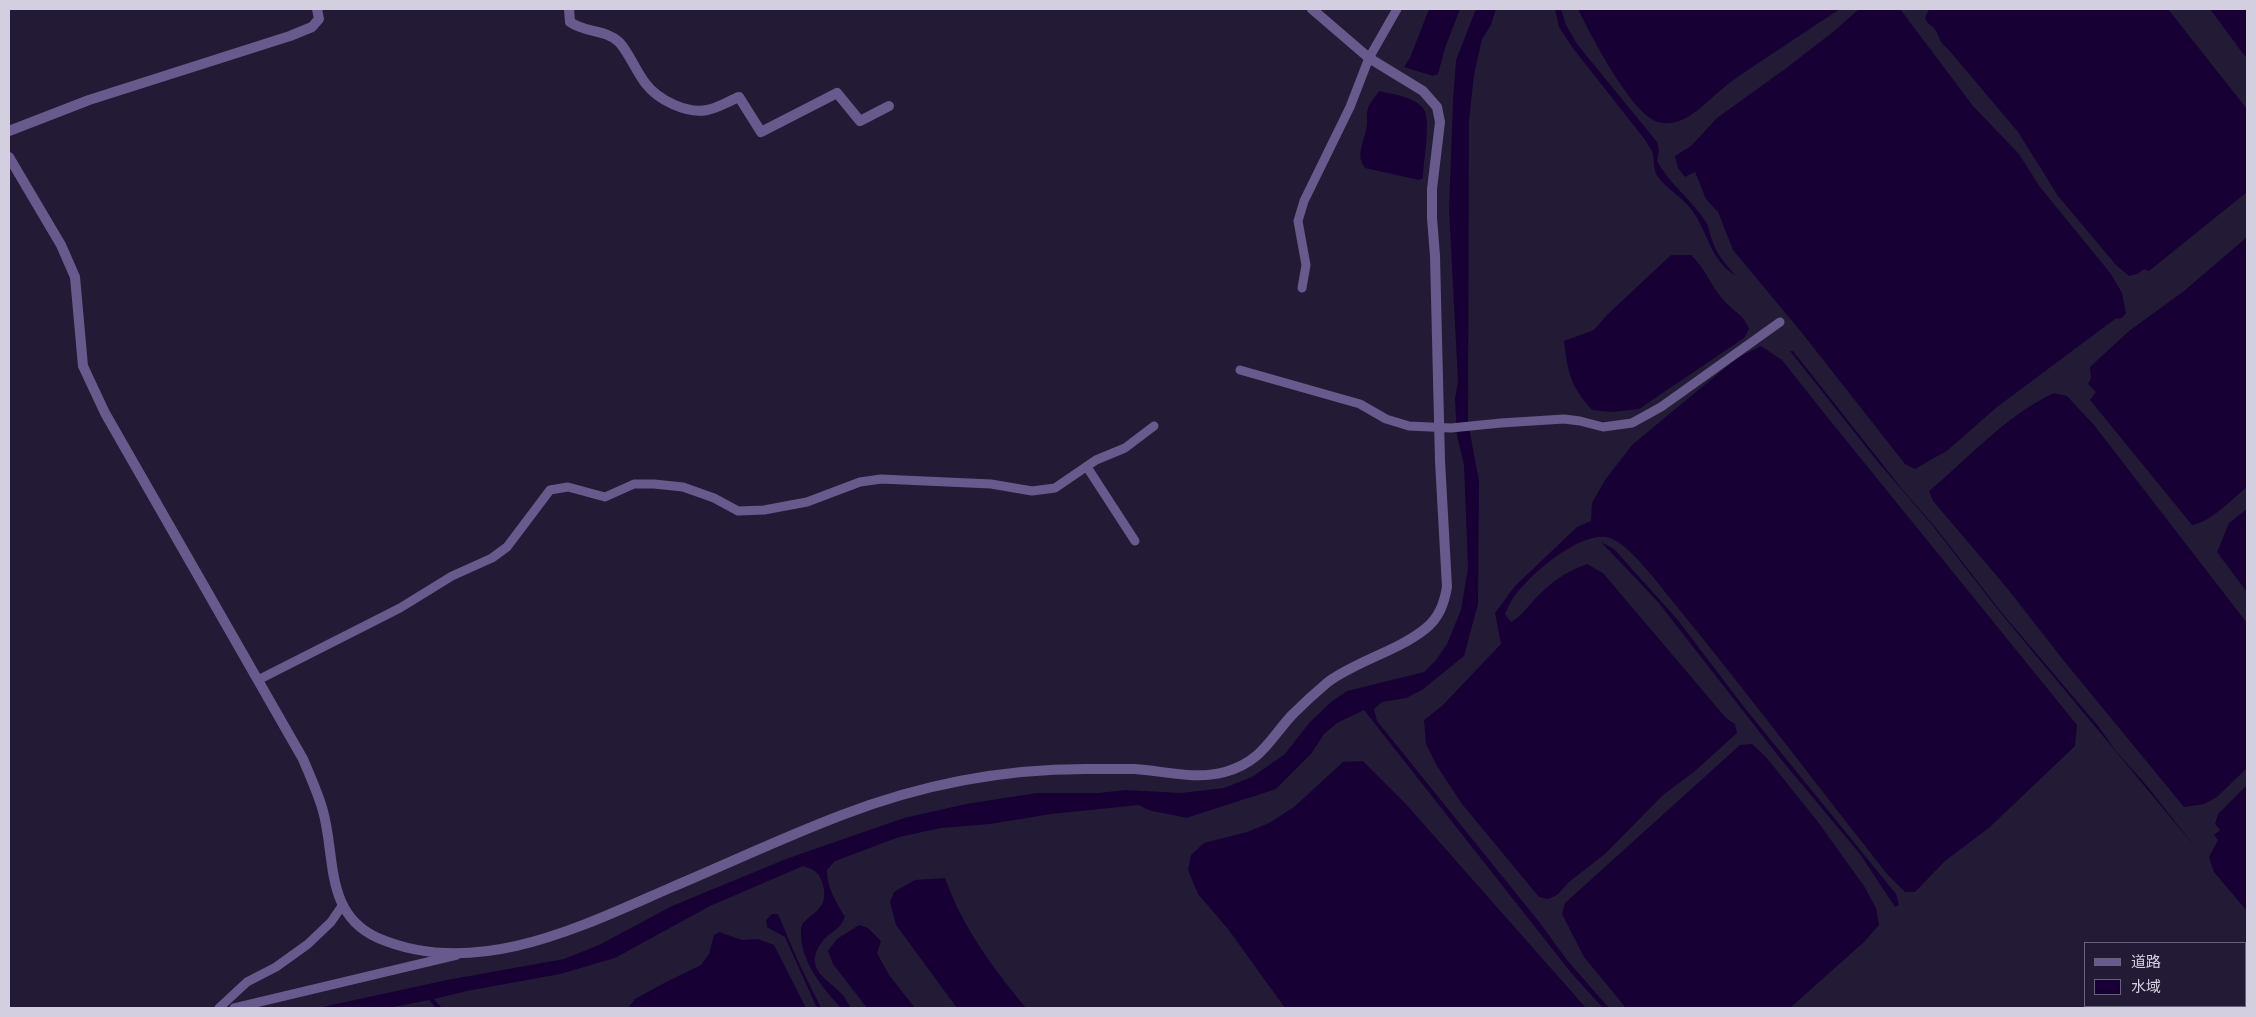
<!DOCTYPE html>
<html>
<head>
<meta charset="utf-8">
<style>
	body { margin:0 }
	#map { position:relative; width:2256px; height:1017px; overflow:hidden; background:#231b35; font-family:Jost,"Noto Sans SC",sans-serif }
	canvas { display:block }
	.frame { position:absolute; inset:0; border:10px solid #d3cfe0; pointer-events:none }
	.legend { position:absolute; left:2084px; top:942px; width:162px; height:65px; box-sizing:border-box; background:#231b35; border:1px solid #696379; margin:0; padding:6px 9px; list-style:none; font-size:15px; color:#d3cfe0 }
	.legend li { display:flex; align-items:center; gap:10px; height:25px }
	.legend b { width:25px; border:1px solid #696379 }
</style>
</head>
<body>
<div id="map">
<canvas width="2256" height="1017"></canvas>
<div class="frame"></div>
<ul class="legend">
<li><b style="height:6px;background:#695a8e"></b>道路</li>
<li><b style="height:14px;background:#160034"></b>水域</li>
</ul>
</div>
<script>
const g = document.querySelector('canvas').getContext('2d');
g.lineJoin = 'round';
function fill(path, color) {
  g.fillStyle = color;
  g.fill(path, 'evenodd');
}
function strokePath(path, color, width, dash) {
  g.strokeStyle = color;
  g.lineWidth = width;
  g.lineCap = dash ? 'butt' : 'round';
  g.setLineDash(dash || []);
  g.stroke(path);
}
const water = new Path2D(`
	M1429,9H1460L1445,48L1438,74L1433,76L1404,67L1410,58Z
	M1476,9H1496L1491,25L1482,39L1474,75L1469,120L1468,422L1479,481L1478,604L1464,656L1422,690L1406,698L1382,702L1374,709L1377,721L1540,923L1567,960L1609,1008H1603L1572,974L1364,710L1337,723L1324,734L1311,754L1276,789L1186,818C1170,813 1153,814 1139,805L1051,814L990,824L941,828L899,837L835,861L827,870C827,888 836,902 845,917C839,932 830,931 822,942C802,969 828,979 843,995C846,999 848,1004 851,1008H841C822,987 800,961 801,931C801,913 833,915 822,882C819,872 813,869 803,866L710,906L615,958L560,974L467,991L434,999L442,1008H436L429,1000L388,1008H318L447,980L564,959L599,945L672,906L786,859L904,818L966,804L1037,793H1098L1126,790L1181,793L1224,788L1252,777L1285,754L1310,722L1331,702L1347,691L1424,672L1436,660L1447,644L1461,610L1468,568L1464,465L1457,436L1455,399L1458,381L1449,210L1453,102L1456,60Z
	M1555,9H1561L1566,25L1577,44L1657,142L1659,150L1657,161C1670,185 1692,200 1706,222C1709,228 1710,234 1712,240C1717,255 1726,265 1736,276C1709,259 1709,233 1691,209C1682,197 1667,189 1658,177C1652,168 1655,159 1652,151C1650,147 1647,144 1646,141L1572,47L1559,27Z
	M1578,9H1840C1804,33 1768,56 1732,81C1717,92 1704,107 1688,117C1679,122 1668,125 1658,122C1632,115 1590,34 1578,9Z
	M1859,9H1900L1973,106L2019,154L2040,187L2111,274L2122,293L2126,313L2122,318L2115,319L1997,407L1948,450L1915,469L1905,464L1802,333L1733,250L1718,212L1706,199L1695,172L1685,177L1678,168L1675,156L1691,146L1717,118L1785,69L1833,32Z
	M1929,9H2168L2247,109V192L2149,271L2144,269L2137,274L2129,276L2116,265L2058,196L2018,132L1948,49C1940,43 1940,39 1936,31C1933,26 1927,24 1925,18Z
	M2210,9H2247V58L2244,55Z
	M1379,91C1392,94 1414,97 1423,108C1432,118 1423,162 1423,178L1419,180L1365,168C1354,154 1366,140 1367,123C1367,118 1366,113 1368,108C1370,102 1376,96 1379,91Z
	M2247,237V487C2232,499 2211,522 2192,525L2090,400L2096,392L2088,384L2091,378L2090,367L2129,331L2184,291Z
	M1671,255H1691C1706,269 1712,288 1726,303C1736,313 1743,314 1749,329L1744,338L1639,409L1611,412L1592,410C1570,385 1568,374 1564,341L1594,330L1607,315Z
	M1761,346L1782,360L1828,418L2077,725L2075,746L1990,827L1945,861L1915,892H1905L1887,874C1817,785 1749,695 1678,608C1663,590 1631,545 1610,538C1582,528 1525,578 1512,600C1509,604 1507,610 1505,614L1511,622C1520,617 1526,609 1533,601C1550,583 1564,572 1587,564L1603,573L1726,718L1735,724L1737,733L1695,771L1663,795L1605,854L1569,882L1557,895L1548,899L1539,897L1462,804L1437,766L1426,744L1424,720L1442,706L1501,644L1495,613L1515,586L1577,527L1591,521L1592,503L1605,480L1632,445L1737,358Z
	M1790,351H1793L1902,489L1936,528L2002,613L2099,727L2115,750L2147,786L2196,848L1999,611L1933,526L1878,462Z
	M2054,393L2067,396L2094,425L2247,623V768L2217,797L2204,804L2184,807L2064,661L2007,588L1933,501L1929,491C1969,458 2006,415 2054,393Z
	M2247,509V592L2217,552L2229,523Z
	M1601,542L1614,549L1677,619L1744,707L1896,894L1899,905L1895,907L1860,854L1779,757L1658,602Z
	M1752,744L1766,757L1818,822L1864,886L1876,908L1879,925L1864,942L1790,1008H1626L1584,957L1562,914L1565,903L1740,745Z
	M1363,761L1405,803L1586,1008H1285L1228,929L1198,894L1188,870L1191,855L1204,843L1247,832L1269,823L1294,807L1343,762Z
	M2247,785V911L2214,872L2209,857L2218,840L2214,835L2220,830L2215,824L2218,814Z
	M945,878C963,928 993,968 1026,1008H957L896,925L890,902L894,892L915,880Z
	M772,914H778L797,959L821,1008L816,1006L785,937L767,927L766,920Z
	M859,925L868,928L881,941L877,953L889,975L915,1008H867L833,964L828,951L837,939Z
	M719,932L742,940L758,939L774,945L806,1008H628L635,999L668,981L701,965L709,954L714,935Z`);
const service = new Path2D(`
	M1302,288L1306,265L1298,221L1304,201L1350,107L1369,58L1397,9
	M1240,370L1360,404L1386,419L1409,426L1451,428L1501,423L1564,419L1580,421L1603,427L1632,423L1661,407L1780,322
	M1087,467L1135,541
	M258,680L400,608L452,576L492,558L507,547L550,490L568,487L605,497L634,484H654L683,487L714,498L738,511L764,510L807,502L860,482L881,479L991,484L1032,491L1055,488L1096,460L1125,448L1154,426
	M219,1008L247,982L276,967L308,944L331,922L342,906
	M234,1008L457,955`);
const minor = new Path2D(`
	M569,9L570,22C585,33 605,29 619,42C630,54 636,72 646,84C658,100 687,114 707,110C718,108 729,101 739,97L761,132L837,93L860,121L889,106
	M9,131L89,100L290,36L312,27L319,19L317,9
	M9,157L61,245L75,277L83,366L105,413L303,759C310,776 318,793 323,811C336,857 324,914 378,938C476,980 580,927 670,888C727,864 784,837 842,815C922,784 1008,768 1093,769C1107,769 1121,769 1135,769C1164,771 1196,780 1225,772C1262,761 1269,740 1292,715C1303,704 1316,692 1328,682C1358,660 1396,652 1425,629C1439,618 1444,604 1447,587L1440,461L1435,256L1432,218V189L1440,122L1437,107L1423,91L1369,58L1312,9`);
fill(water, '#160034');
strokePath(service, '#695a8e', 9);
strokePath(minor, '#695a8e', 10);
</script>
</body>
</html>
